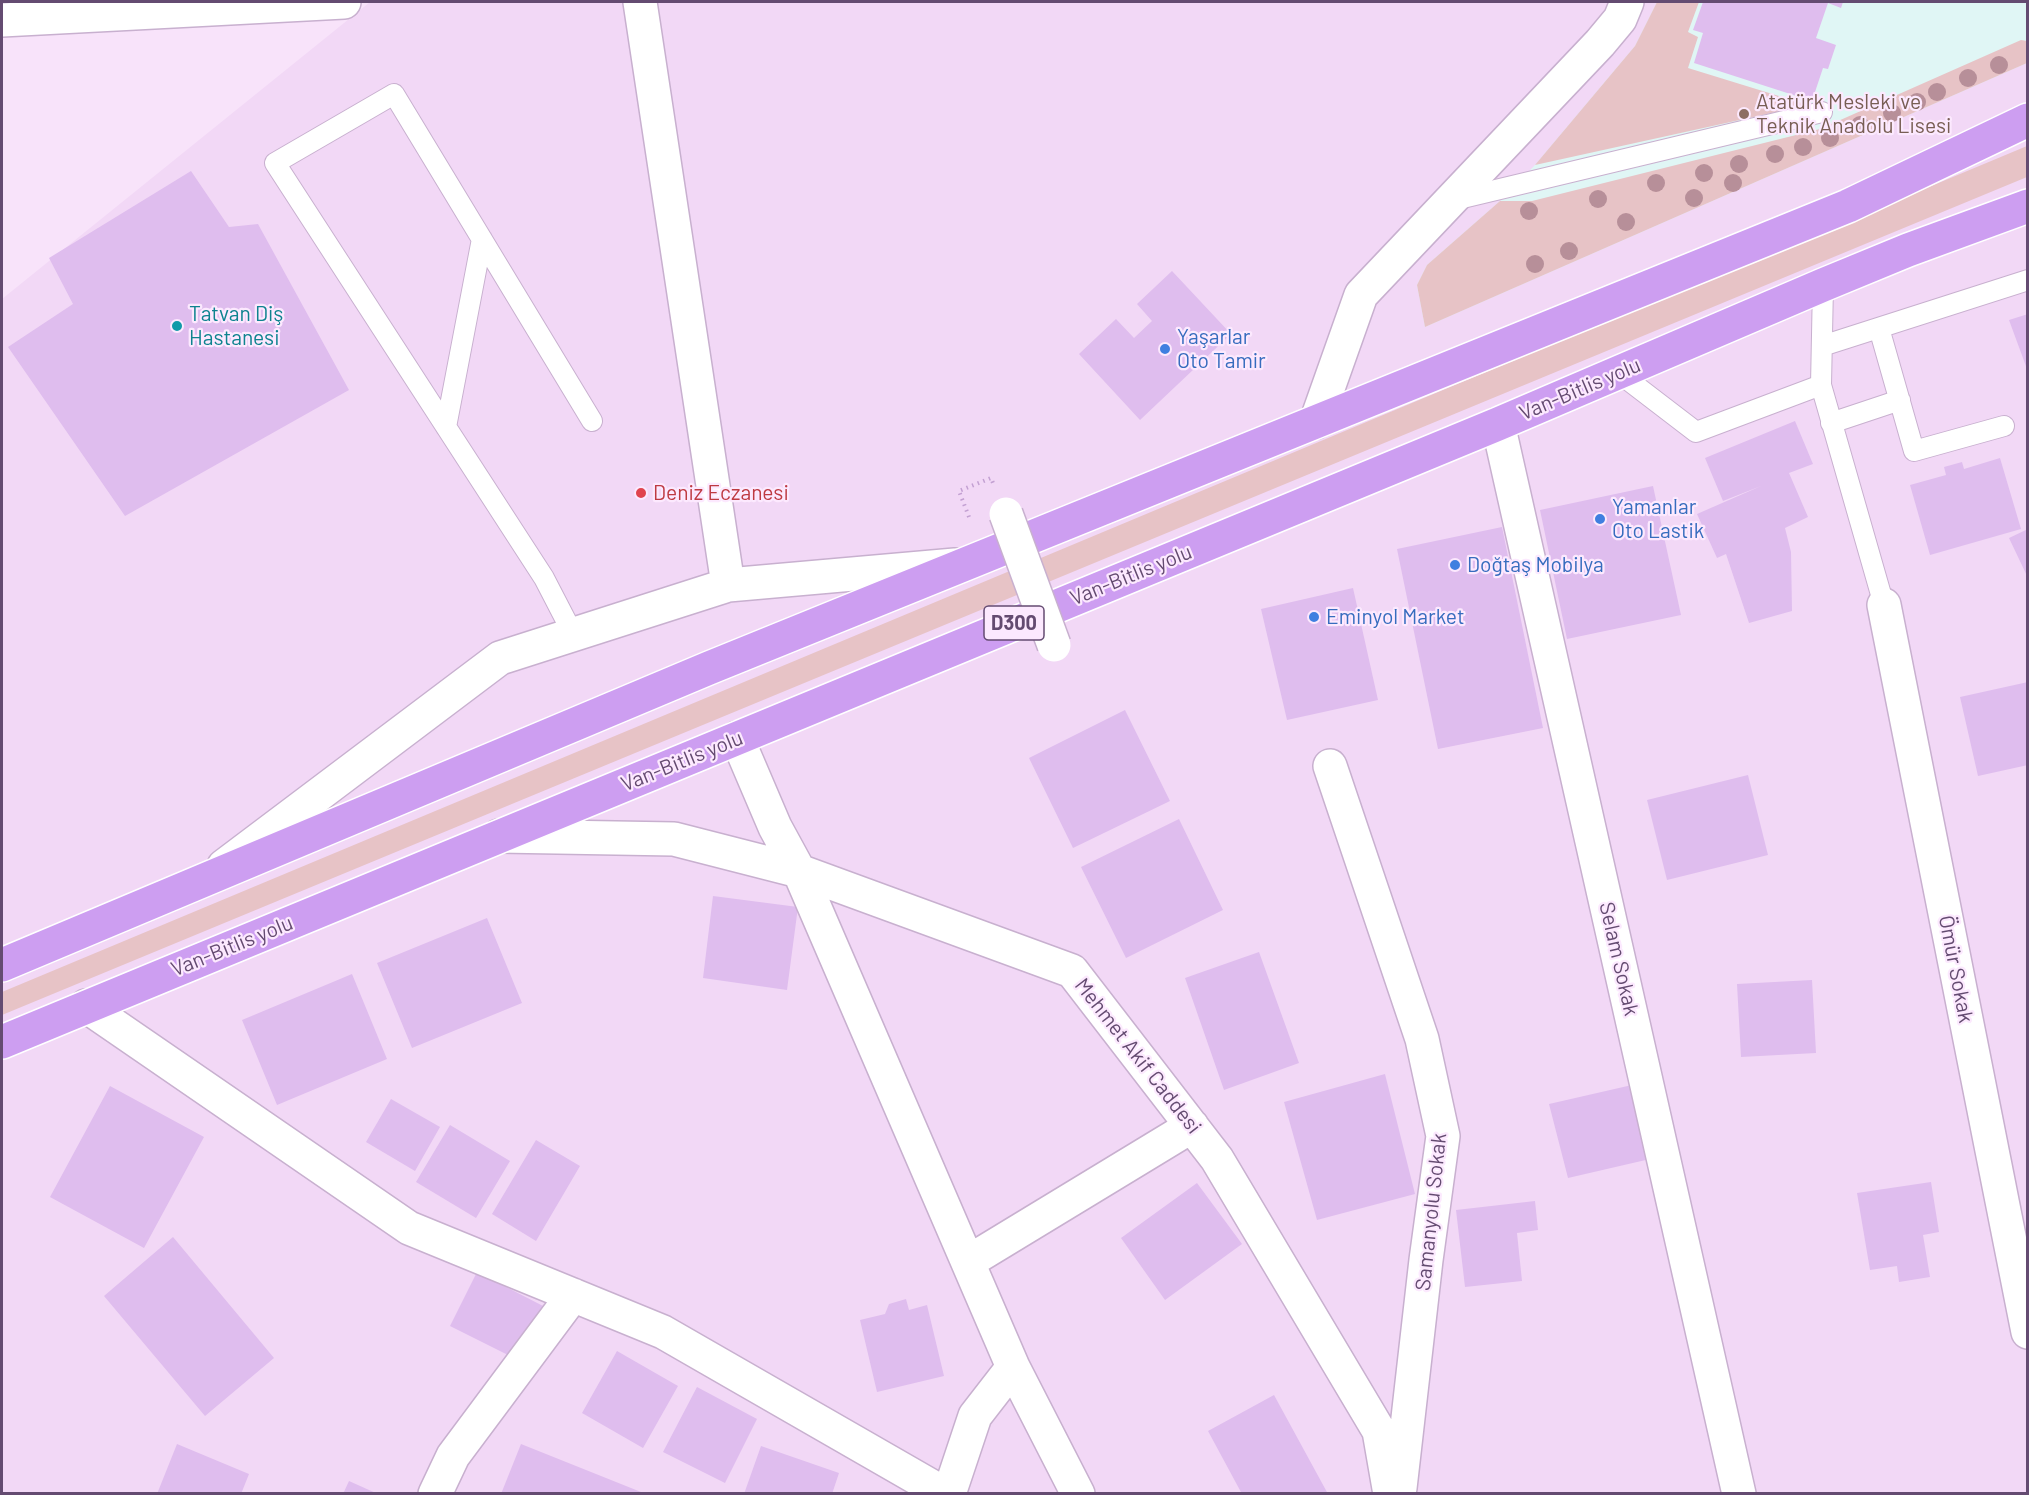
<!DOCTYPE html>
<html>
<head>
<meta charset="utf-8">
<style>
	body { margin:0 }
	#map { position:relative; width:2029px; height:1495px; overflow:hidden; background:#f8e3fa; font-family:Barlow,sans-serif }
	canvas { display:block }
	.frame { position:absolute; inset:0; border:3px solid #644b71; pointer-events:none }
</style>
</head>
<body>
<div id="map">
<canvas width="2029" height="1495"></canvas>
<div class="frame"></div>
</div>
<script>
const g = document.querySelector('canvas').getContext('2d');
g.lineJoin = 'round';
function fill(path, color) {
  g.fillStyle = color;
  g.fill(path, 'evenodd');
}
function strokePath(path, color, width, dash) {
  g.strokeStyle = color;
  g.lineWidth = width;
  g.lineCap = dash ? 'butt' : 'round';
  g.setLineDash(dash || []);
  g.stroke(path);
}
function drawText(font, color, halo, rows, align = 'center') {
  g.font = font + ' Barlow,sans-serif';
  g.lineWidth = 4.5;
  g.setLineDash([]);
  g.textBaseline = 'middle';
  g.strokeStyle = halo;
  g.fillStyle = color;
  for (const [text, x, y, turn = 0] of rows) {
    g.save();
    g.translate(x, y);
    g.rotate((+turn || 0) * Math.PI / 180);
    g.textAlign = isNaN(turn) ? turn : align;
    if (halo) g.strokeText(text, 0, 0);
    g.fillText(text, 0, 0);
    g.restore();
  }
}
const residential = new Path2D(`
	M370,2H2027V1493L2,1494V299Z`);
const education = new Path2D(`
	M1657,2H2027V63L1425,327L1417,285L1427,265L1500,201L1535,165L1635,46Z`);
const green = new Path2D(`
	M1657,2H1699L1688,32L1698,37L1688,68L1808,105L1535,165L1635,46Z
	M2021,40L2027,41V63L1425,327L1417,285L1427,265L1500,201H1532L1820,129Z
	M2027,146V177L2,1015V992Z`);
const building = new Path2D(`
	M1703,2H1843L1841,8L1828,3L1816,38L1836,45L1828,69L1823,68L1812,101L1694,63L1703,33L1693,30Z
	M191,171L229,227L258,224L349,390L125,516L8,347L73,304L49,258Z
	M1172,271L1231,334L1140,420L1079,354L1116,319L1134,338L1152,321L1137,304Z
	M2028,314V368L2027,369L2009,320Z
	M1795,421L1813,464L1789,473L1808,517L1785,528L1791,552L1792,611L1749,623L1726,554L1717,558L1697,514L1761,486L1723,501L1705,458Z
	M2000,458L2021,529L1930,555L1910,485L1946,475L1944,467L1962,462L1964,469Z
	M1653,486L1681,615L1567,639L1540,510Z
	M1502,527L1543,728L1438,749L1397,549Z
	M2028,529V578L2009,538Z
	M1353,588L1378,700L1287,720L1261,609Z
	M2028,682V765L1978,776L1960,697Z
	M1125,710L1170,801L1073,848L1029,758Z
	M1748,775L1768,855L1667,880L1647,800Z
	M1179,819L1223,910L1126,958L1081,867Z
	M713,896L798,907L787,990L703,978Z
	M487,918L522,1003L412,1048L377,963Z
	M1259,952L1299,1063L1224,1090L1185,978Z
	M352,974L387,1059L277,1105L242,1020Z
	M1812,980L1816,1053L1741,1057L1737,984Z
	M1385,1074L1415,1194L1317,1220L1284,1102Z
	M1632,1085L1650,1159L1568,1178L1549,1104Z
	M110,1086L204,1137L144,1248L50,1197Z
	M391,1099L440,1127L415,1171L366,1142Z
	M450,1125L510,1161L476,1218L416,1182Z
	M536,1140L580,1166L536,1241L492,1214Z
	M1931,1182L1939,1232L1923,1235L1930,1277L1899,1282L1897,1266L1870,1270L1857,1193Z
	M1197,1183L1242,1244L1165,1300L1121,1238Z
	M1535,1201L1538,1230L1517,1233L1522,1281L1465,1287L1456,1210Z
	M173,1237L274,1358L205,1416L104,1296Z
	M477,1272L545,1307L518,1360L450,1326Z
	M906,1299L909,1310L927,1305L944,1376L877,1392L860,1320L885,1314L889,1304Z
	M617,1351L678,1386L643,1448L582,1413Z
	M697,1387L757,1419L725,1483L663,1452Z
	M1274,1395L1328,1494H1242L1208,1431Z
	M177,1444L249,1474L241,1494H157Z
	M521,1444L646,1494H501Z
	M761,1446L839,1473L832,1494H744Z
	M349,1481L378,1494H343Z`);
const path = new Path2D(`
	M969,517L959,491L991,478L993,483`);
const lane = new Path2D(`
	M1454,200L1822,112
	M1879,328L1914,451L2004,426
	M1822,346L2028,280
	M1619,373L1696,432L1821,385L1823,285
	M1821,385L1884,605
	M1831,423L1900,400
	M446,427L482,239
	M573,634L544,578L275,163L394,94L592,421`);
const street = new Path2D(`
	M640,2L728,585
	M2,20L344,2
	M1316,422L1361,295L1600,43L1620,19L1627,2
	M1498,424L1739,1494
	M1884,605L2028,1332
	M737,738L775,827L799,871L1072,971L1217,1159L1379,1431L1390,1494
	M1330,766L1422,1039L1443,1136L1426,1260L1400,1488
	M499,836L674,839L799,871L1013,1367L1078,1494
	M224,866L500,658L728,585L955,565
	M86,1006L409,1228L663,1332L945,1494
	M968,1262L1192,1126
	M435,1494L453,1456L573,1295
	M949,1494L975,1416L1013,1367`);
const highway = new Path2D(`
	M2,965L709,668L1848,206L2028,120
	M2,1042L1498,424L1823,285L1908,250L2028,206`);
const streetBridge = new Path2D(`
	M1006,514L1054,645`);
const trees = [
	[1999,65],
	[1968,78],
	[1937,92],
	[1917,102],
	[1892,113],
	[1860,125],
	[1830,138],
	[1803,147],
	[1775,154],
	[1739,164],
	[1704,173],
	[1656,183],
	[1733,183],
	[1694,198],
	[1598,199],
	[1529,211],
	[1626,222],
	[1569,251],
	[1535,264]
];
const markers = [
	[1744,114,6,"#8d6e63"],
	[177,326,6,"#0f9aa8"],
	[1165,349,6,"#3f7fe0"],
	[641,493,6,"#e0444e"],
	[1600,519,6,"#3f7fe0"],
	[1455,565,6,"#3f7fe0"],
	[1314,617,6,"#3f7fe0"]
];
const shields = [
	[1014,623,60]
];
const shieldNames = [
	["D300",1014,623]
];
const educationNames = [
	["Atatürk Mesleki ve",1756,102],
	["Teknik Anadolu Lisesi",1756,126]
];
const cultureNames = [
	["Tatvan Diş",189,314],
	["Hastanesi",189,338]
];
const shopNames = [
	["Yaşarlar",1177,337],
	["Oto Tamir",1177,361],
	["Yamanlar",1612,507],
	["Oto Lastik",1612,531],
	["Doğtaş Mobilya",1467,565],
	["Eminyol Market",1326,617]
];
const streetNames = [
	["Van-Bitlis yolu",1580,389,-23],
	["Van-Bitlis yolu",1131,575,-22],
	["Van-Bitlis yolu",682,761,-22],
	["Van-Bitlis yolu",232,946,-22],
	["Selam Sokak",1619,959,77],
	["Ömür Sokak",1956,969,79],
	["Mehmet Akif Caddesi",1138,1056,52],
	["Samanyolu Sokak",1431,1212,-84]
];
const healthNames = [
	["Deniz Eczanesi",653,493]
];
fill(residential, '#f2d8f6');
fill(education, '#e0f6f5');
fill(green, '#e7c3c6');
fill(building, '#dfbdee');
strokePath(lane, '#c8b0cf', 22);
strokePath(street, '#c8b0cf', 36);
strokePath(highway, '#fff', 36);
strokePath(path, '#c3a0d2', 4, [1.5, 4.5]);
strokePath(lane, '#fff', 20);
strokePath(street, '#fff', 33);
strokePath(highway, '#cd9ef1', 33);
strokePath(streetBridge, '#c8b0cf', 36, []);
strokePath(streetBridge, '#fff', 33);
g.fillStyle = '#b78f99';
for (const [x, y] of trees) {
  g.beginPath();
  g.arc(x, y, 9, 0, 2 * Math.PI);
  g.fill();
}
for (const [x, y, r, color] of markers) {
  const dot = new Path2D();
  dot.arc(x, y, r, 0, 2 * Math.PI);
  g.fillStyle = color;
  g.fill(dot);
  strokePath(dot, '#fce9fe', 2);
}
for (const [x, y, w] of shields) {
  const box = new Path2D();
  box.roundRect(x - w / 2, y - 17, w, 34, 4.5);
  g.fillStyle = '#fce9fe';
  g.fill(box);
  strokePath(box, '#644b71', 1.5);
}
drawText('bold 20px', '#644b71', null, shieldNames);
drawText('21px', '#785e54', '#fce9fe', educationNames, 'left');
drawText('21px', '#0d838f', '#fce9fe', cultureNames, 'left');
drawText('21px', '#366cbe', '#fce9fe', shopNames, 'left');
drawText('21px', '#644b71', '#fce9fe', streetNames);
drawText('21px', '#be3a42', '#fce9fe', healthNames, 'left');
</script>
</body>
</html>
